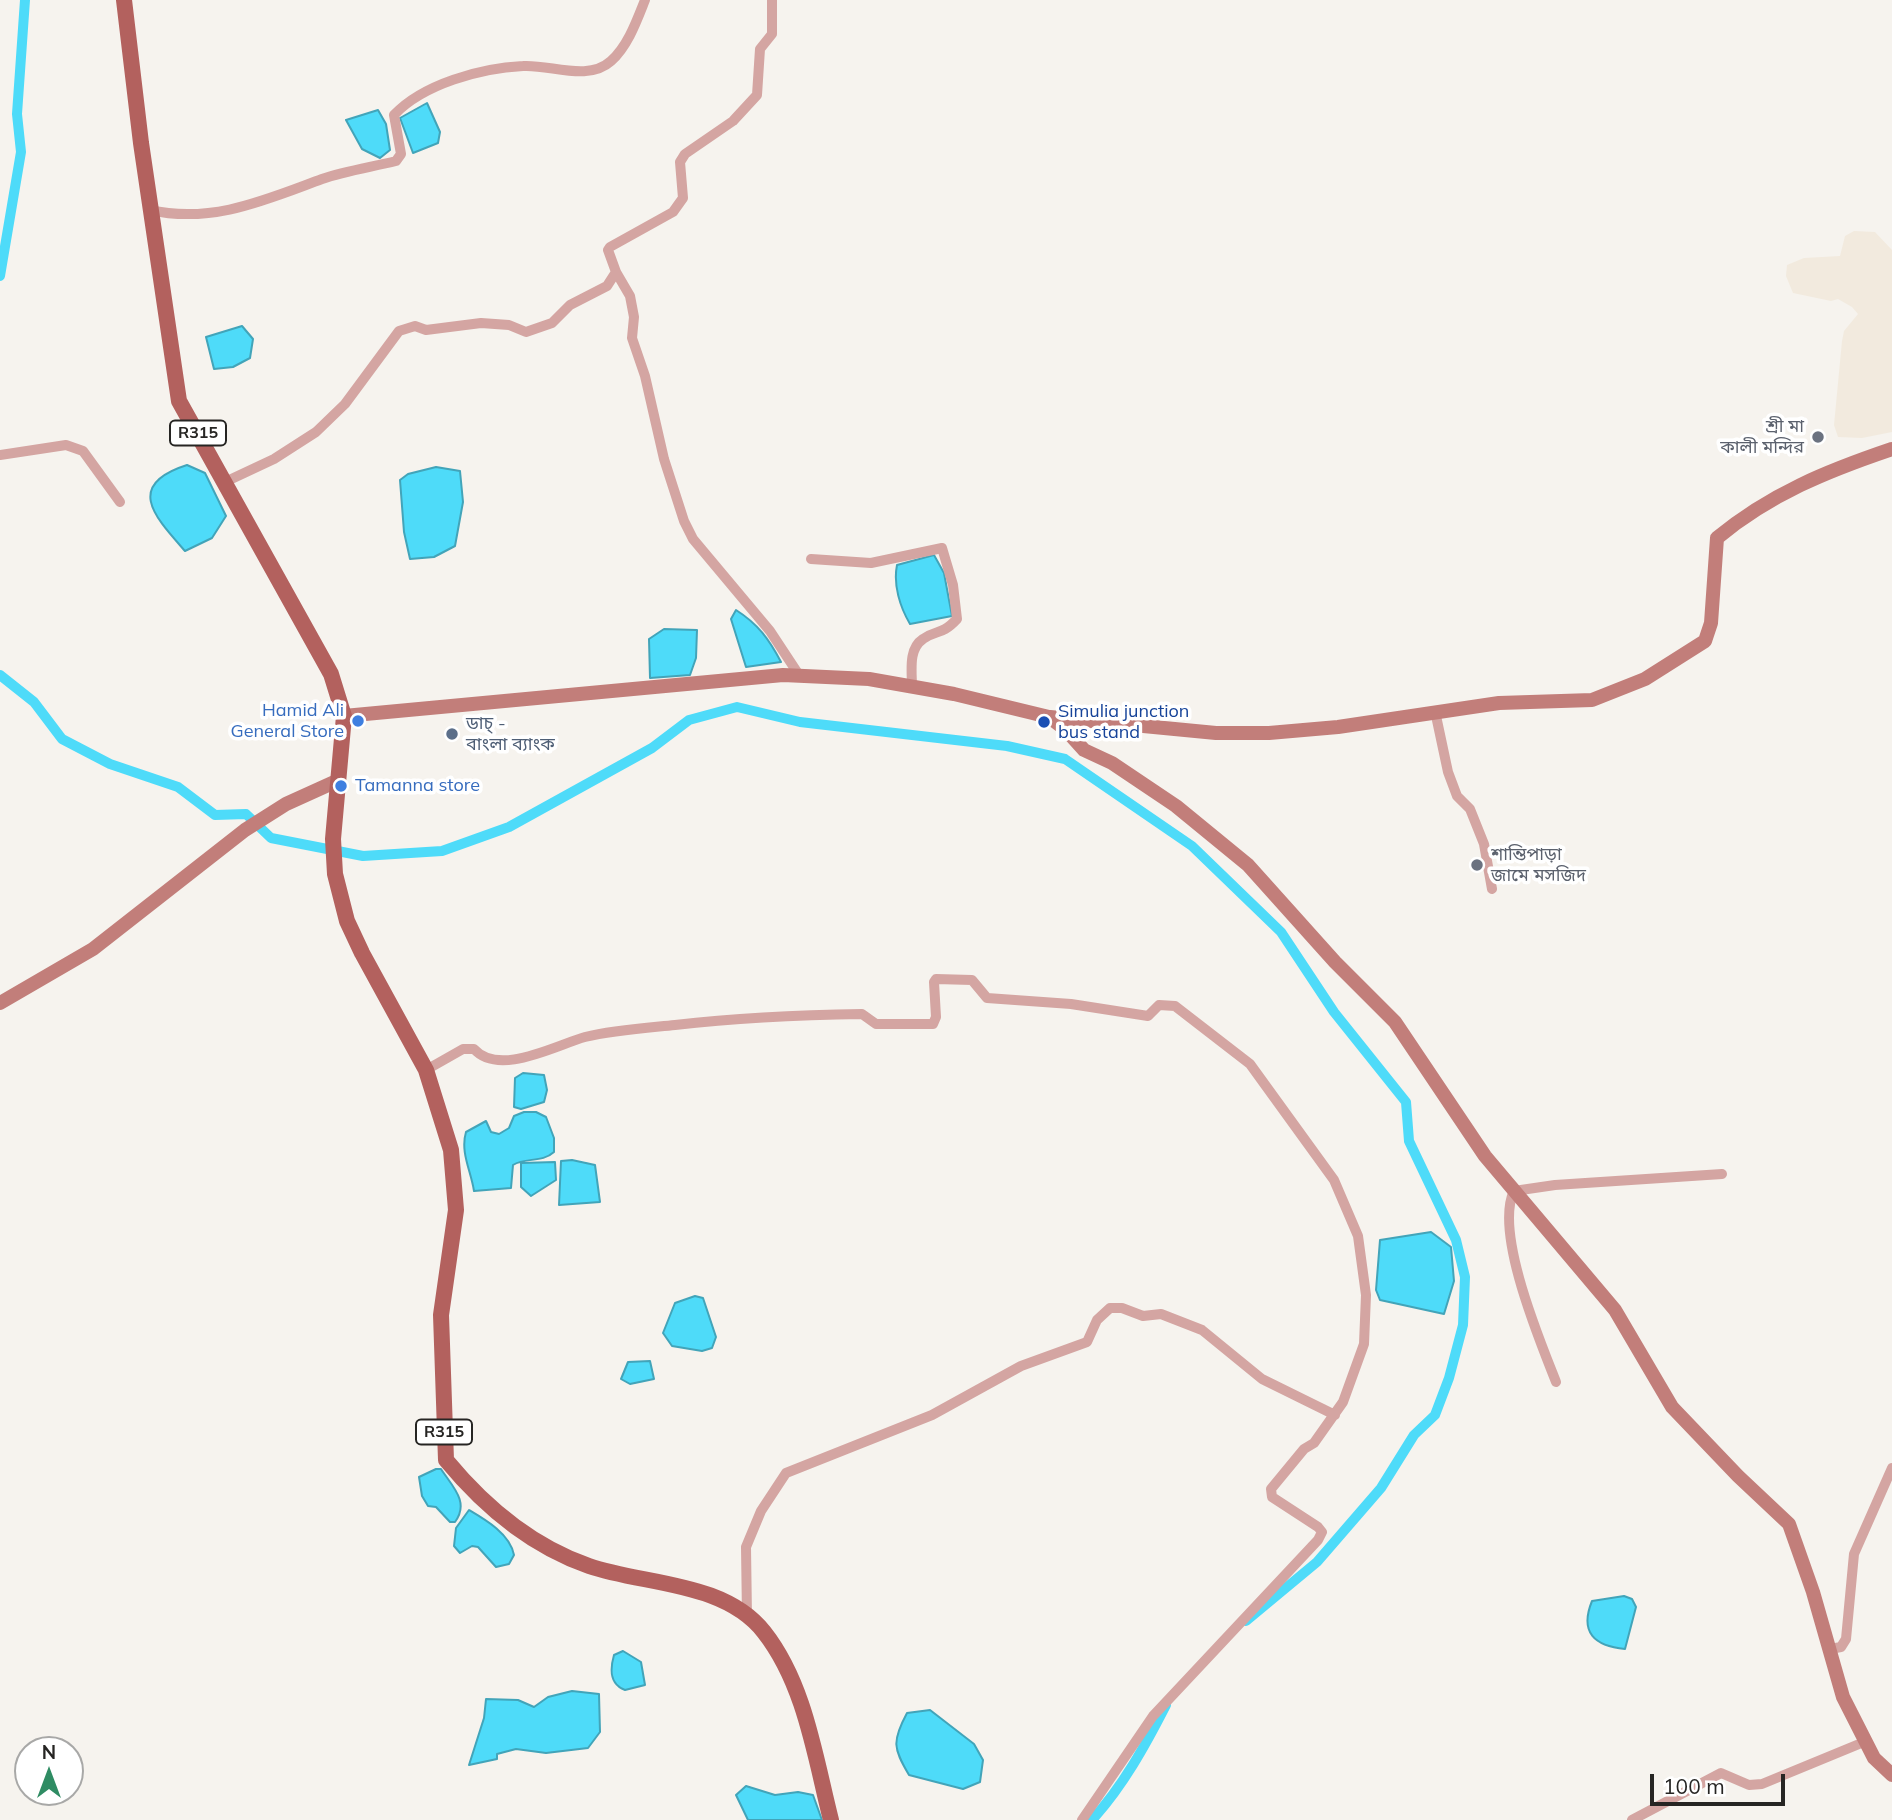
<!DOCTYPE html>
<html>
<head>
<meta charset="utf-8">
<style>
	body { margin:0 }
	#map { position:relative; width:1892px; height:1820px; overflow:hidden; background:#f6f3ee; font-family:Mulish,sans-serif }
	canvas { display:block }
	.north { position:absolute; left:14px; top:1736px; width:70px; height:70px; box-sizing:border-box; background:#fff; border:2px solid #a8a8a7; border-radius:50%; rotate:0deg; font-size:19px; font-weight:700; line-height:28px; text-align:center; color:#262523 }
	.north::after { content:''; display:block; margin:auto; width:24px; height:32px; background:#2f8c63; clip-path:polygon(50% 0,100% 100%,50% 72%,0 100%) }
	.scale { position:absolute; left:1650px; top:1774px; width:135px; height:32px; box-sizing:border-box; border:4px solid #262523; border-top:0; padding-left:9px; font-size:21px; line-height:24px; white-space:nowrap; color:#262523; -webkit-text-stroke:5px #fff; paint-order:stroke }
</style>
</head>
<body>
<div id="map">
<canvas width="1892" height="1820"></canvas>
<div class="north">N</div>
<div class="scale">100 m</div>
</div>
<script>
const g = document.querySelector('canvas').getContext('2d');
g.lineJoin = 'round';
function fill(path, color) {
  g.fillStyle = color;
  g.fill(path, 'evenodd');
}
function strokePath(path, color, width, dash) {
  g.strokeStyle = color;
  g.lineWidth = width;
  g.lineCap = dash ? 'butt' : 'round';
  g.setLineDash(dash || []);
  g.stroke(path);
}
function drawText(font, color, halo, rows, align = 'center') {
  g.font = font + ' Mulish,"Noto Sans Bengali",sans-serif';
  g.lineWidth = 7;
  g.setLineDash([]);
  g.textBaseline = 'middle';
  g.strokeStyle = halo;
  g.fillStyle = color;
  for (const [text, x, y, turn = 0] of rows) {
    g.save();
    g.translate(x, y);
    g.rotate((+turn || 0) * Math.PI / 180);
    g.textAlign = isNaN(turn) ? turn : align;
    if (halo) g.strokeText(text, 0, 0);
    g.fillText(text, 0, 0);
    g.restore();
  }
}
const built = new Path2D(`
	M1854,231L1875,232L1892,250V432L1862,438L1838,437L1834,425L1842,341L1844,331L1858,314L1852,307L1838,299L1831,301L1793,293L1786,276L1787,265L1804,258L1840,256L1845,236Z`);
const water = new Path2D(`
	M427,103L440,132L438,143L413,153L400,118Z
	M378,110L386,124L390,150L380,158L362,149L346,120Z
	M242,326L253,339L250,358L233,367L214,369L206,337Z
	M187,465L205,473L226,516L212,538L185,551C155,517 124,485 187,465Z
	M436,467L460,471L463,502L455,546L434,557L410,559L404,532L400,480L408,474Z
	M934,555L944,573L952,616L910,624C900,607 893,585 897,565Z
	M736,610C758,624 769,639 781,662L746,667L731,619Z
	M664,629L697,630L696,658L690,675L650,678L649,639Z
	M523,1073L544,1075L547,1090L544,1102L521,1109L514,1107L515,1078Z
	M524,1112H536L546,1117L554,1138V1152C542,1163 526,1157 513,1165L511,1188L474,1191C471,1171 460,1152 466,1132L486,1121L491,1132L499,1134L509,1128L514,1116Z
	M572,1160L595,1165L600,1202L559,1205L561,1161Z
	M555,1162L556,1180L531,1196L521,1187V1163Z
	M1431,1232L1451,1247L1454,1281L1444,1314L1380,1300L1376,1290L1380,1240Z
	M695,1296L703,1298L716,1337L712,1348L702,1351L672,1346L663,1333L675,1303Z
	M650,1361L654,1379L630,1384L621,1379L628,1362Z
	M436,1469H441C452,1486 470,1502 455,1522H450L436,1507L428,1506L422,1496L419,1477Z
	M469,1510C486,1520 510,1534 514,1555L509,1564L496,1567L478,1547L472,1546L460,1553L454,1546L456,1528Z
	M1624,1596L1632,1599L1636,1607L1625,1649C1595,1646 1579,1633 1592,1601Z
	M623,1651L641,1662L645,1685L625,1690C609,1684 610,1669 614,1655Z
	M572,1691L599,1694L600,1732L588,1748L546,1753L516,1749L497,1754V1759L469,1765L484,1718L486,1699L518,1700L534,1707L548,1697Z
	M930,1710L974,1744L983,1760L980,1782L963,1789L909,1775C893,1748 892,1741 907,1713Z
	M746,1786L775,1795L798,1792L813,1795L822,1820H748L736,1795Z`);
const canal = new Path2D(`
	M0,276L21,152L17,114L25,0
	M0,675L34,702L62,739L110,764L178,787L215,815L246,814L271,838L363,856L442,851L509,827L652,748L689,720L737,707L800,722L1007,746L1065,759L1192,846L1281,932L1334,1012L1406,1102L1409,1141L1456,1240L1465,1277L1463,1325L1449,1378L1435,1415L1414,1435L1381,1488L1317,1562L1246,1621
	M1092,1820C1123,1786 1145,1746 1166,1705`);
const street = new Path2D(`
	M150,210C212,224 265,200 322,179C345,171 372,167 396,161L401,154L394,115C423,84 481,68 523,66C550,64 588,82 611,61C628,46 637,20 645,0
	M616,272L630,296L634,317L632,338L645,376L664,459L684,521L693,539L770,631L799,675
	M0,455L66,445L83,451L120,502
	M225,482L274,459L316,432L345,404L399,331L415,326L426,330L481,323L509,325L526,332L552,323L570,305L607,286L616,272L608,250L610,247L673,212L683,198L680,162L685,154L733,121L757,95L760,49L772,34V0
	M811,559L871,563L942,548L953,585L957,619C941,636 937,629 923,639C908,649 912,671 912,687
	M1435,711L1448,772L1457,796L1470,809L1484,844L1492,889
	M426,1070L463,1049H474C499,1077 556,1045 585,1037C614,1030 645,1028 675,1025C737,1018 799,1015 862,1014L876,1024H933L936,1017L934,982L936,979L972,980L987,998L1071,1004L1148,1016L1159,1005L1175,1006L1250,1064L1334,1180L1358,1236L1366,1295L1364,1344L1343,1402L1314,1443L1304,1449L1271,1489L1272,1497L1318,1527L1322,1532L1318,1540L1153,1716L1082,1820
	M1556,1382C1540,1341 1494,1232 1514,1191L1555,1185L1722,1174
	M747,1617L746,1547L761,1511L786,1473L932,1415L1021,1366L1087,1342L1097,1320L1110,1308H1122L1143,1316L1161,1314L1202,1330L1262,1379L1335,1415
	M1830,1649L1841,1647L1846,1639L1854,1554L1892,1468
	M1632,1820L1721,1773L1749,1785L1762,1784L1864,1742`);
const secondary = new Path2D(`
	M344,716L783,675L869,679L954,694L1049,717L1066,730L1084,750L1112,763L1176,806L1248,865L1335,962L1395,1022L1485,1156L1615,1310L1672,1407L1738,1476L1789,1524L1813,1592L1843,1697L1874,1758L1892,1775
	M1050,717L1216,733H1269L1338,727L1499,703L1592,700L1645,679L1705,641L1711,623L1717,538C1770,494 1827,471 1892,449
	M0,1003L93,949L245,830L286,804L339,780`);
const primary = new Path2D(`
	M124,0L141,143L179,401L331,674L344,716L333,839L335,874L347,921L362,953L426,1070L451,1150L456,1210L441,1315L446,1460C484,1506 531,1546 589,1566C644,1585 724,1581 764,1632C805,1684 815,1757 831,1820`);
const markers = [
	[1818,437,7,"#6b7280"],
	[358,721,7,"#3f7fe0"],
	[1044,722,7,"#1a4fb4"],
	[452,734,7,"#5c6f8a"],
	[341,786,7,"#3f7fe0"],
	[1477,865,7,"#6b7280"]
];
const shields = [
	[198,433,56],
	[444,1432,56]
];
const shieldNames = [
	["R315",198,433],
	["R315",444,1432]
];
const worshipNames = [
	["শ্রী মা",1804,427],
	["কালী মন্দির",1804,448],
	["শান্তিপাড়া",1491,855,"left"],
	["জামে মসজিদ",1491,876,"left"]
];
const shopNames = [
	["Hamid Ali",344,711],
	["General Store",344,732],
	["Tamanna store",355,786,"left"]
];
const transitNames = [
	["Simulia junction",1058,712],
	["bus stand",1058,733]
];
const serviceNames = [
	["ডাচ্ -",466,724],
	["বাংলা ব্যাংক",466,745]
];
fill(built, '#f2eade');
fill(water, '#4edbf9');
strokePath(water, '#42a4b9', 2);
strokePath(canal, '#4edbf9', 10);
strokePath(street, '#d4a5a2', 10);
strokePath(secondary, '#c27e7a', 14);
strokePath(primary, '#b3615e', 16);
for (const [x, y, r, color] of markers) {
  const dot = new Path2D();
  dot.arc(x, y, r, 0, 2 * Math.PI);
  g.fillStyle = color;
  g.fill(dot);
  strokePath(dot, '#fff', 2.5);
}
for (const [x, y, w] of shields) {
  const box = new Path2D();
  box.roundRect(x - w / 2, y - 12.5, w, 25, 5);
  g.fillStyle = '#fff';
  g.fill(box);
  strokePath(box, '#262523', 2);
}
drawText('bold 16px', '#262523', null, shieldNames);
drawText('18px', '#5b616d', '#fff', worshipNames, 'right');
drawText('18px', '#366cbe', '#fff', shopNames, 'right');
drawText('18px', '#164399', '#fff', transitNames, 'left');
drawText('18px', '#4e5e75', '#fff', serviceNames, 'left');
</script>
</body>
</html>
